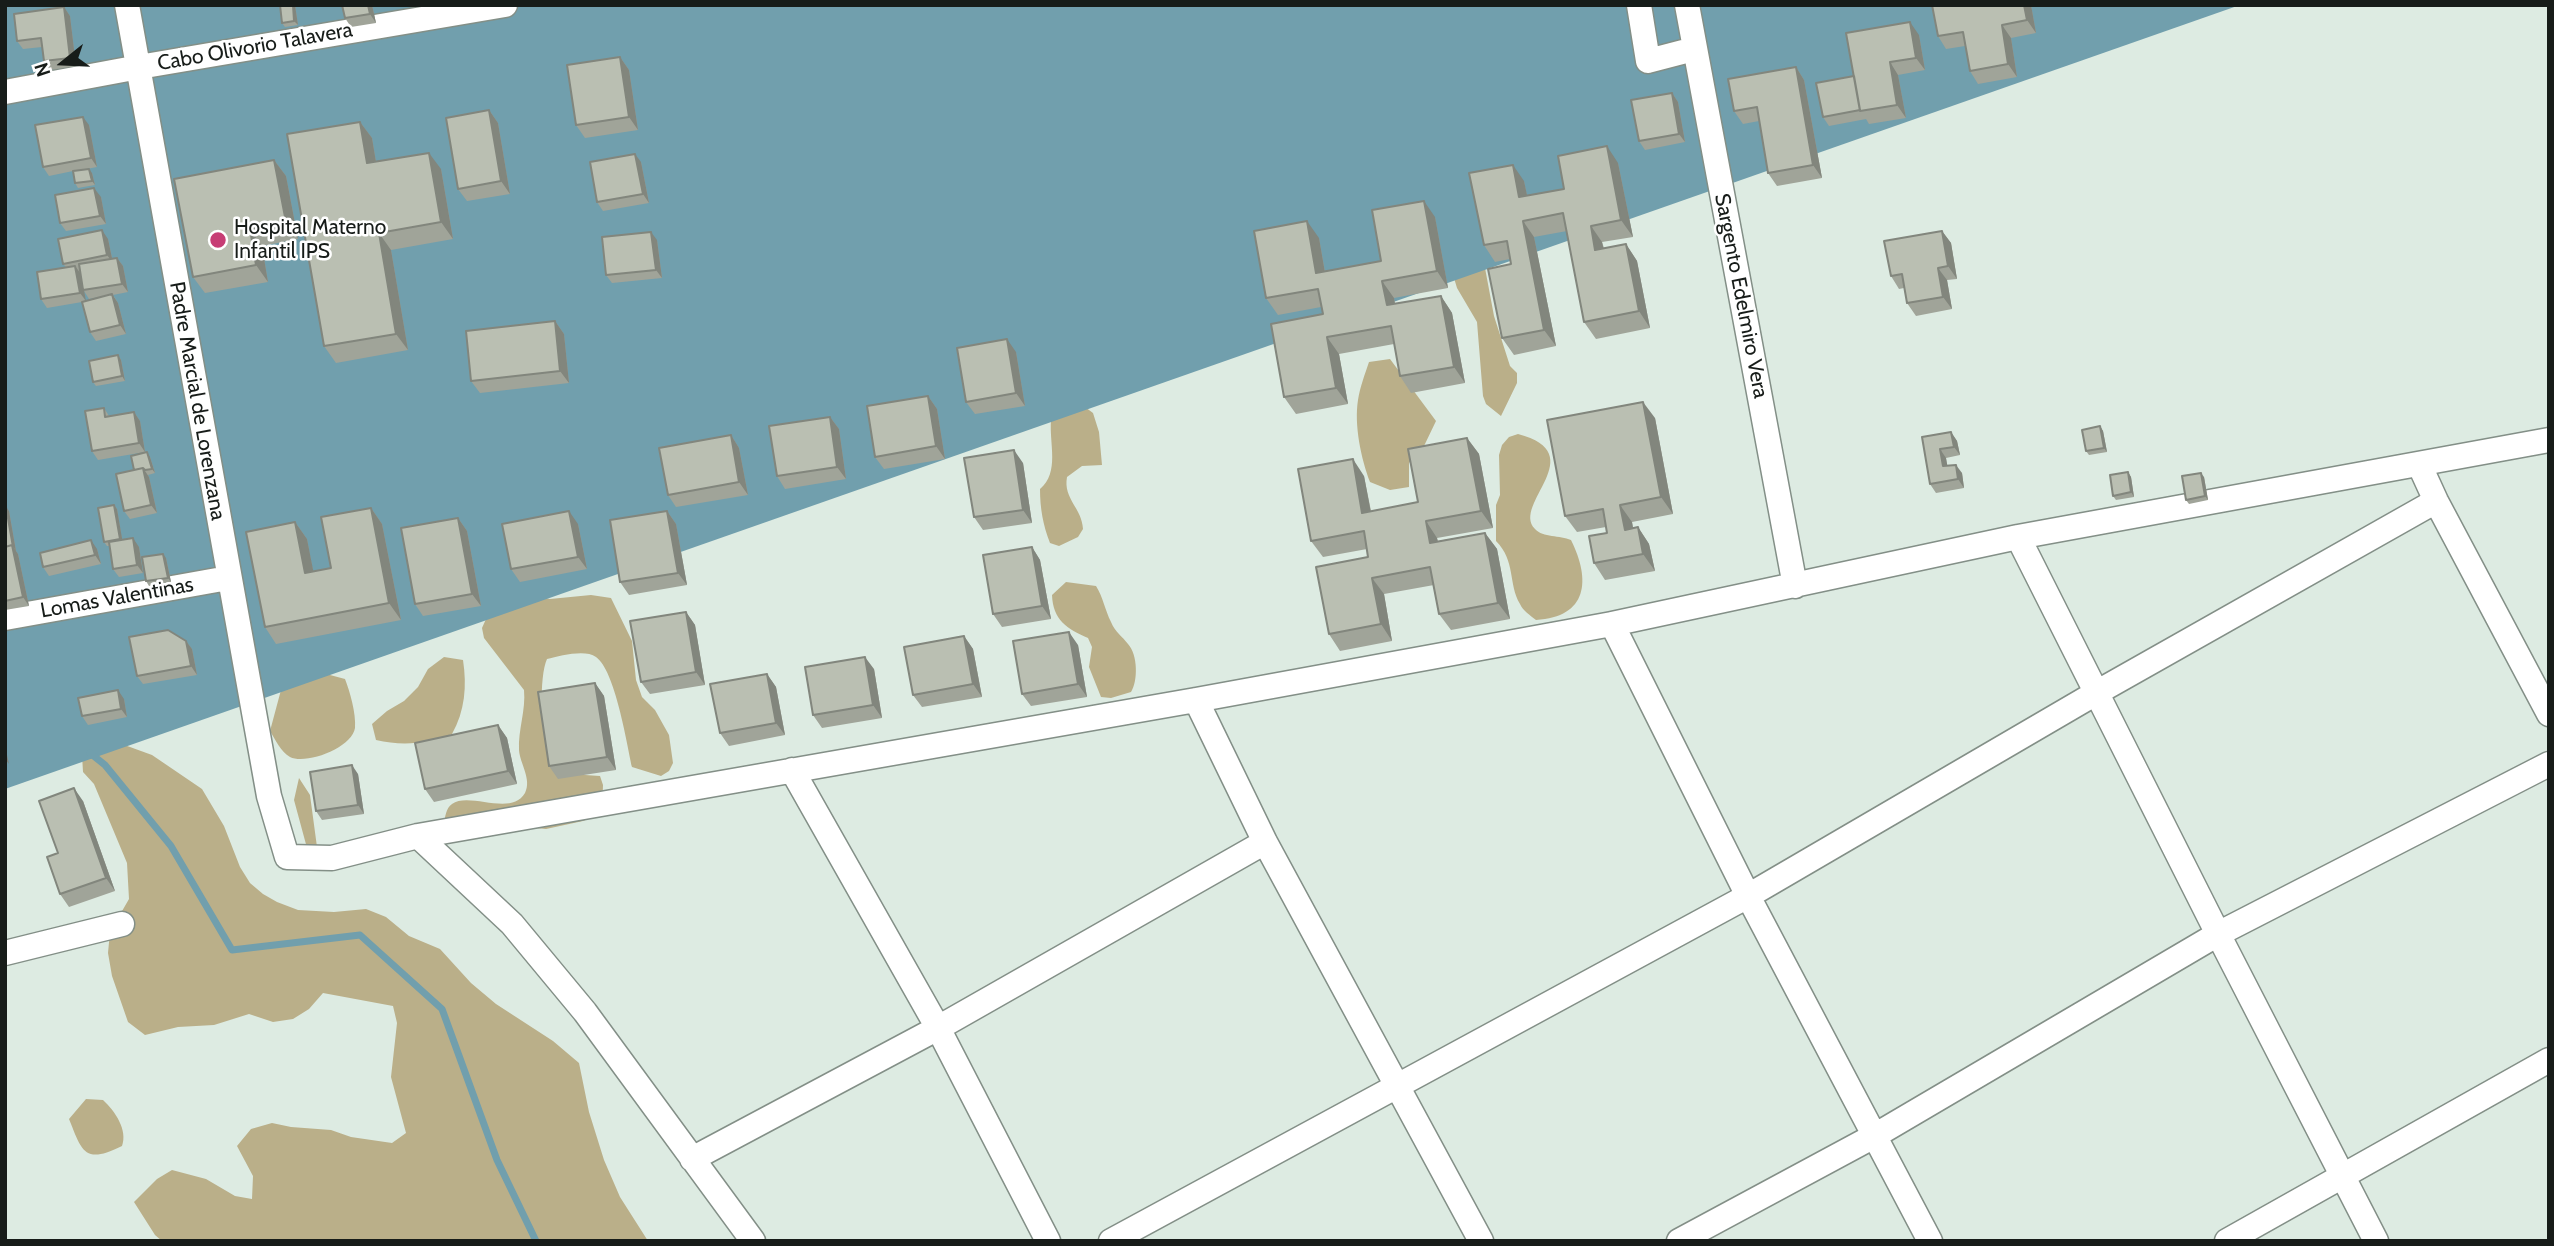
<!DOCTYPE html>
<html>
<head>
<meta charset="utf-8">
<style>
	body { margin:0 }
	#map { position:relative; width:2554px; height:1246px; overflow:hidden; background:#ddebe2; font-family:Cabin,sans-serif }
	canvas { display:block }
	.frame { position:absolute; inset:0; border:7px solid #171c19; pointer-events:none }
	.north { position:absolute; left:28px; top:28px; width:70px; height:70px; -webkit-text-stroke:5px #fff; paint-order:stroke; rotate:252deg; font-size:19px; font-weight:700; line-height:28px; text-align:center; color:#171c19 }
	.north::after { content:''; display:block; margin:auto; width:24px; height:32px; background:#171c19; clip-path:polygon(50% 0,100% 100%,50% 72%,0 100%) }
</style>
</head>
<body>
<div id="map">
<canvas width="2554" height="1246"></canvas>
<div class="frame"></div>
<div class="north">N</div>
</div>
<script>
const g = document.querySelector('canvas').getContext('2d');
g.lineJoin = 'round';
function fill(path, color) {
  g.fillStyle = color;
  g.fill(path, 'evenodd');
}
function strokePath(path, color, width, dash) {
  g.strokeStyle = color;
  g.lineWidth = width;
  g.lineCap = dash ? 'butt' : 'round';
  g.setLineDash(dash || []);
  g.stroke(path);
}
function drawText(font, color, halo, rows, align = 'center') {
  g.font = font + ' Cabin,sans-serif';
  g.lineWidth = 5;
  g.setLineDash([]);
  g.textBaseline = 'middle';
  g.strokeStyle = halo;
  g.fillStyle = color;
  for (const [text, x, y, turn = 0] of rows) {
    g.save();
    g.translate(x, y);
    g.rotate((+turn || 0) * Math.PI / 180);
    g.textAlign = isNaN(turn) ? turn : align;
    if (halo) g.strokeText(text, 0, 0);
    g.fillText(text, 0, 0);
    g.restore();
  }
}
const forest = new Path2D(`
	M1482,252L1494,316L1510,366L1517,373V383L1501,416L1486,404L1483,396L1477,322L1457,288L1451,268Z
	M1390,359L1436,421L1424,446L1409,463V487L1390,490L1370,482C1361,458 1354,425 1358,400C1360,387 1365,374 1369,362Z
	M1077,401L1093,413L1099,432L1102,465L1082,466L1067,477C1063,499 1082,508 1083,529L1078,537L1059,546L1050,543C1043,525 1040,508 1040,489C1060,472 1049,444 1051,420Z
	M1518,434C1593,454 1511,504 1535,529C1543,538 1560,535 1571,540C1591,580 1588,617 1536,620C1530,615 1523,611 1520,604C1508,584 1516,561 1496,541V505L1500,495L1499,455L1502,445L1509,437Z
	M1066,582L1096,586C1103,597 1105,610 1111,622C1115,632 1122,636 1128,644C1138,655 1138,681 1131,692L1111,698L1101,697L1089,667L1092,647L1088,638C1067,629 1053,620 1052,595Z
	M530,595L550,599L591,595L611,598L632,641L636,680L642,697L655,710L669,735L673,763L669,771L661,776L632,767C627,744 615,670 596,657C585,649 560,656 547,659C539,676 540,737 550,754C554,761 564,768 570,774L600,776L603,785L602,813L583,821L546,829L494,824H444C445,817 446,808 452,804C469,791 511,817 525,793C532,779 520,764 519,750C518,730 526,710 524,690L484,638L482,628L486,619Z
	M444,657L463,660C467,686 465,711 452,734C427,744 402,746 376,740L372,724L387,711L404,701L418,687L428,669Z
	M315,671L345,679C350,692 356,713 355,728C352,748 306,765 290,757C281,752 275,739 270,731L281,690Z
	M119,743L152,755L202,789L224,826L240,867L250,883L263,894L277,902L298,910L334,912L366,909L386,917L409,936L440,949L471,983L496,1004L553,1041L579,1063L589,1112L604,1160L620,1197L648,1241H162L155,1235L134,1202L157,1179L172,1170L206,1179L235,1196L252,1199L253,1176L237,1146L251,1129L272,1123L291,1127L331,1130L351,1137L392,1143L406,1133L391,1077L397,1023L393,1006L323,993L309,1009L293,1019L273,1022L249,1014L214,1025L178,1027L145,1035L128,1022L112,976L108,953L110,932L129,899L127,863L94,784L83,772L82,755Z
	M299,778L310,795L317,847L307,848L294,800Z
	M86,1099L103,1100C115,1111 128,1130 122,1146C84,1165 82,1151 69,1119Z`);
const water = new Path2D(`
	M5,5H2240L5,789Z`);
const stream = new Path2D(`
	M90,753L105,765L171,846L232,950L360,935L442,1009L497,1160L536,1241`);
const street = new Path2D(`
	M127,5L269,796L287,857L332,858L418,836L1196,700L1612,624L2018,537L2549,440
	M1639,5L1648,61L1694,49
	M1687,5L1795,586
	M5,92L139,67L505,5
	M2420,466L2436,501L2549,714
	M2018,537L2218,934L2376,1241
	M5,618L228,578
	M1612,624L1748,896L1930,1241
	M1196,700L1265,842L1481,1241
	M792,770L938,1028L1048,1241
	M418,836L512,924L585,1012L753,1241
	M5,953L122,924
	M692,1159L938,1028L1265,842
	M1111,1241L1748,896L2096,693L2436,501
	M1679,1241L1876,1135L2218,934L2549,764
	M2227,1241L2549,1060`);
const wall = new Path2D(`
	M280,5H295L298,25L285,27L282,23Z
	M342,5H372L376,23L351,27L345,18Z
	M2031,5L2036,33L2011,38L2017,77L1978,84L1970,71L1965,46L1946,49L1938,36Z
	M64,7L70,16L76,66L50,70L44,61L42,47L23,49L17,41Z
	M1919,35L1925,70L1898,75L1906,118L1869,124L1866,119L1829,126L1823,117L1854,76Z
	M620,57L629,70L638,130L585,138L576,125Z
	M1796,67L1804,80L1822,178L1777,186L1768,173L1759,121L1743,124L1734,111Z
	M1672,93L1678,102L1685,142L1645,150L1639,141Z
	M489,110L498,123L510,194L467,201L458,189Z
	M360,122L372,138L376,162L441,169L453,239L391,250L408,350L336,363L324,346Z
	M89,125L97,167L76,171L92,173L95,185L78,188L75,183L73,171L49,176L43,167Z
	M274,160L286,176L298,239L262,246L268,282L205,293L193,277Z
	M641,162L649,203L603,211L597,202Z
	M1618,163L1633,237L1602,242L1604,248L1626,244L1637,261L1650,328L1596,339L1584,322L1567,231L1534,237L1556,346L1514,355L1502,338L1511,264L1510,259L1495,262L1484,245L1524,181L1527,196L1564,189Z
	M101,197L106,224L66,231L60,223Z
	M1435,217L1448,288L1394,298L1395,304L1441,296L1452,313L1465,383L1411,393L1400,376L1394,344L1339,354L1348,404L1296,414L1284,397L1323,314L1321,307L1278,315L1266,298L1319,238L1325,272L1381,261Z
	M1942,231L1951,243L1957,279L1947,280L1952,309L1916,316L1907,303L1904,288L1899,289L1891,276Z
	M108,239L112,258H117L123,266L128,292L113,295L118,303L126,334L96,341L90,332L82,302L47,308L41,299L66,267L63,264ZM84,291L89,299L104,296L85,301Z
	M657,240L662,278L612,283L606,275Z
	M555,321L564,334L569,383L480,393L471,381Z
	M1016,352L1025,406L975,414L966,402Z
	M118,355L121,360L125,381L96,386L93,382Z
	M928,396L937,409L945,459L884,469L875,457Z
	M104,408L109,416L134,412L140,421L145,452L98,460L92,451Z
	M830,417L839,429L846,479L785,489L777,476Z
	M1655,418L1673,514L1632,522L1633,528L1638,527L1649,544L1655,571L1605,580L1594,563L1607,533L1606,527L1577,532L1565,516Z
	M2100,426L2103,431L2107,452L2089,455L2086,451Z
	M1951,432L1957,441L1960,455L1946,458L1947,466L1962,473L1964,488L1936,493L1930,484L1922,437Z
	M731,435L739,448L748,495L676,507L668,495Z
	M1467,438L1479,454L1493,528L1437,538L1438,541L1485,533L1497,549L1510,619L1451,630L1439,614L1434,585L1384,594L1392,641L1340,651L1329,634L1368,557L1367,549L1323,557L1311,541L1364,476L1371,511L1418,502Z
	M150,457L155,473L148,475L149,477L157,513L130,519L124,511L134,470Z
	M1023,463L1032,523L983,530L974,517Z
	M2128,472L2131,477L2134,497L2116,500L2113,496Z
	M2204,477L2208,500L2189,504L2186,500Z
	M114,505L117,509L122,540L139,547L143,573L119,577L113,569L110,546H107L104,542Z
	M5,507L9,511L16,551L18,554L29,606L5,610Z
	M371,508L382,524L401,620L276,644L265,627L295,522L307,539L313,571L331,568Z
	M667,511L676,524L687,585L629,595L620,582Z
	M458,518L467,531L481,606L423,616L415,604Z
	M578,524L587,569L520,582L511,569Z
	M1032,547L1040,560L1051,619L1002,627L993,614Z
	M97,549L101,564L49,576L43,567Z
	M166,558L171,582L149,586L146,581Z
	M686,612L695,625L705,685L650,694L641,682Z
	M964,636L973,649L982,697L922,707L913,695Z
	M186,641L192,649L197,675L143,684L137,676Z
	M1078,645L1087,697L1031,706L1022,694Z
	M874,669L882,718L822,728L813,715Z
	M767,674L776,687L785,735L729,746L720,733Z
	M595,683L604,696L616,770L558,779L549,766Z
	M124,699L127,717L88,725L82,716Z
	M498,725L507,738L517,784L434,802L425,789Z
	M358,774L364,814L322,820L316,811Z
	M83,801L115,891L69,907L60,894L58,853Z`);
const shadedWall = new Path2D(`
	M293,5H295L298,25L294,21Z
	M368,5H372L376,23L370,14Z
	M2024,5H2031L2036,33L2027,20Z
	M64,7L70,16L76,66L70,58Z
	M1910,22L1919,35L1925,70L1916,58Z
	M2002,25L2011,38L2017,77L2008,64Z
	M620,57L629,70L638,130L629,117Z
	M1890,62L1898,75L1906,118L1897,105Z
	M1796,67L1804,80L1822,178L1813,165Z
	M1672,93L1678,102L1685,142L1679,134Z
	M489,110L498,123L510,194L501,181Z
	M83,117L89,125L97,167L91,158Z
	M360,122L372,138L379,180L367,163Z
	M1607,146L1618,163L1633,237L1621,220Z
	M429,153L441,169L453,239L441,222Z
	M635,154L641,162L649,203L643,194Z
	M274,160L286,176L298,239L286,222Z
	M1513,165L1524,181L1531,214L1519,197Z
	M89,169L92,173L95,185L92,181Z
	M94,188L101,197L106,224L100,216Z
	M1424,201L1435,217L1448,288L1437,271Z
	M1307,221L1319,238L1328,290L1316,273Z
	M1523,221L1534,237L1556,346L1544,330Z
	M1591,226L1602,242L1607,266L1595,250Z
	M250,229L262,246L268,282L256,265Z
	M102,230L108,239L113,263L107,255Z
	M1942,231L1951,243L1957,279L1948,266Z
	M651,232L657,240L662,278L656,270Z
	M379,233L391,250L408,350L396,334Z
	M1626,244L1637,261L1650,328L1639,311Z
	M117,258L123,266L128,292L122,284Z
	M75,266L81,274L86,301L80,293Z
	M1938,268L1947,280L1952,309L1943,297Z
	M1382,281L1394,298L1398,322L1387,305Z
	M112,294L118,303L126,334L120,325Z
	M1441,296L1452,313L1465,383L1454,367Z
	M555,321L564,334L569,383L560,371Z
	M1327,337L1339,354L1348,404L1336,388Z
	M1007,339L1016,352L1025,406L1016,393Z
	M118,355L121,360L125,381L122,376Z
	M928,396L937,409L945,459L936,446Z
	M1643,402L1655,418L1673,514L1661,497Z
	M134,412L140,421L145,452L139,443Z
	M830,417L839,429L846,479L837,467Z
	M2100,426L2103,431L2107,452L2104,448Z
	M1951,432L1957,441L1960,455L1954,447Z
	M731,435L739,448L748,495L739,482Z
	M1467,438L1479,454L1493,528L1481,511Z
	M1940,449L1946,458L1949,475L1943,466Z
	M1014,450L1023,463L1032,523L1023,510Z
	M147,452L150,457L155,473L152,469Z
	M1353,459L1364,476L1374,529L1362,513Z
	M1956,465L1962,473L1964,488L1958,479Z
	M143,468L149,477L157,513L151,505Z
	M2128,472L2131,477L2134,497L2131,492Z
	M2201,473L2204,477L2208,500L2205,496Z
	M114,505L117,509L123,544L120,539Z
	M1620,505L1632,522L1636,546L1625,530Z
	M6,507L9,511L16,551L13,547Z
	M371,508L382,524L401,620L389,603Z
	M569,511L578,524L587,569L578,557Z
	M667,511L676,524L687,585L678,573Z
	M458,518L467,531L481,606L472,594Z
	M1426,521L1437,538L1441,560L1430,543Z
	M295,522L307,539L317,590L305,573Z
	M1638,527L1649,544L1655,571L1643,554Z
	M1485,533L1497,549L1510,619L1498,603Z
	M133,538L139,547L143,573L137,565Z
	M91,540L97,549L101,564L95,555Z
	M12,545L18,554L29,606L23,597Z
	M1032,547L1040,560L1051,619L1042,606Z
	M163,554L166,558L171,582L168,578Z
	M1372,578L1384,594L1392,641L1381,624Z
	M686,612L695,625L705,685L696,672Z
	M1069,632L1078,645L1087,697L1078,684Z
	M964,636L973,649L982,697L973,684Z
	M186,641L192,649L197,675L191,666Z
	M865,657L874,669L882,718L873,705Z
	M767,674L776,687L785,735L776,723Z
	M595,683L604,696L616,770L607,757Z
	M118,690L124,699L127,717L121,709Z
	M498,725L507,738L517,784L508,771Z
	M5,746L9,764L5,759Z
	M352,765L358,774L364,814L358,805Z
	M74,788L83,801L115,891L106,878Z`);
const building = new Path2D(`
	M280,5H293L294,21L282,23Z
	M342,5H368L370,14L345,18Z
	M1932,5H2024L2027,20L2002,25L2008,64L1970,71L1963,32L1938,36Z
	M64,7L70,58L44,61L41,38L17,41L14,14Z
	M1910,22L1916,58L1890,62L1897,105L1860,111L1846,33Z
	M620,57L629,117L576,125L567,65Z
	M1796,67L1813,165L1768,173L1757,107L1734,111L1728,79Z
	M1854,76L1860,110L1823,117L1816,83Z
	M1672,93L1679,134L1639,141L1631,100Z
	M489,110L501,181L458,189L446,118Z
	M83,117L91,158L43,167L35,125Z
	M360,122L367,163L429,153L441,222L379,233L396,334L324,346L287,134Z
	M1607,146L1621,220L1591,226L1595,250L1626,244L1639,311L1584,322L1563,213L1523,221L1544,330L1502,338L1488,269L1511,264L1507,241L1484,245L1469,173L1513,165L1519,197L1564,189L1558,156Z
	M635,154L643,194L597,202L590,162Z
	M274,160L286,222L250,229L256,265L193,277L174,179Z
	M89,169L92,181L75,183L73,171Z
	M94,188L100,216L60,223L55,195Z
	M1424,201L1437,271L1382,281L1387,305L1441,296L1454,367L1400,376L1391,326L1327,337L1336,388L1284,397L1271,324L1323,314L1318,289L1266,298L1254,231L1307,221L1316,273L1381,261L1372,210Z
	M102,230L107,255L63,264L58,239Z
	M1942,231L1948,266L1938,268L1943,297L1907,303L1902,274L1891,276L1884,241Z
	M651,232L656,270L606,275L602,237Z
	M117,258L122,284L83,290L79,264Z
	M75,266L80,293L41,299L37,272Z
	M112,294L120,325L90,332L82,302Z
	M555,321L560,371L471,381L466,331Z
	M1007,339L1016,393L966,402L957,348Z
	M118,355L122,376L93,382L89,361Z
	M928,396L936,446L875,457L867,406Z
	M1643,402L1661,497L1620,505L1625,530L1638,527L1643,554L1594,563L1589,536L1607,533L1603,509L1565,516L1547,420Z
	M104,408L105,417L134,412L139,443L92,451L85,411Z
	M830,417L837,467L777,476L769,426Z
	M2100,426L2104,448L2086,451L2082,430Z
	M1951,432L1954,447L1940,449L1943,466L1956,465L1958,479L1930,484L1922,437Z
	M731,435L739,482L668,495L659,448Z
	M1467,438L1481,511L1426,521L1430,543L1485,533L1498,603L1439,614L1430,567L1372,578L1381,624L1329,634L1316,567L1368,557L1364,531L1311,541L1298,469L1353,459L1362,513L1418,502L1408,449Z
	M1014,450L1023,510L974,517L964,458Z
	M147,452L152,469L145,470L143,468L134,470L131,456Z
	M143,468L151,505L124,511L116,474Z
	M2128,472L2131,492L2113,496L2110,475Z
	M2201,473L2205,496L2186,500L2182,476Z
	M114,505L120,539L104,542L98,508Z
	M5,507H6L13,547L12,545L5,547Z
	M371,508L389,603L265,627L246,532L295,522L305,573L331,568L321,517Z
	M569,511L578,557L511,569L502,524Z
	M667,511L678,573L620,582L610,520Z
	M458,518L472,594L415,604L401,528Z
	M133,538L137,565L113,569L109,542Z
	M91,540L95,555L43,567L40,553Z
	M12,545L23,597L5,601V547Z
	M1032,547L1042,606L993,614L983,555Z
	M163,554L168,578L146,581L142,557Z
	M686,612L696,672L641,682L630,621Z
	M168,630L186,641L191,666L137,676L129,637Z
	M1069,632L1078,684L1022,694L1013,641Z
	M964,636L973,684L913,695L904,647Z
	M865,657L873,705L813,715L805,667Z
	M767,674L776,723L720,733L710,684Z
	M595,683L607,757L549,766L538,692Z
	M118,690L121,709L82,716L78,698Z
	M498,725L508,771L425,789L415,743Z
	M352,765L358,805L316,811L310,772Z
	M74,788L106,878L60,894L47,857L58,853L39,801Z`);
const markers = [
	[218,240,9,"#c73d75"]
];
const streetNames = [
	["Cabo Olivorio Talavera",255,47,-10],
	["Sargento Edelmiro Vera",1741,296,79],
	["Padre Marcial de Lorenzana",197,401,80],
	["Lomas Valentinas",117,598,-10]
];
const poiNames = [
	["Hospital Materno",234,228],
	["Infantil IPS",234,252]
];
fill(forest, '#baaf89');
fill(water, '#719fad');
strokePath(stream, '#719fad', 7);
strokePath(street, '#838f87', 27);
strokePath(street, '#fff', 24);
fill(wall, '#a0a499');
fill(shadedWall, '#82867d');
fill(building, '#babfb2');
strokePath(building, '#82867d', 2);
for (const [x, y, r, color] of markers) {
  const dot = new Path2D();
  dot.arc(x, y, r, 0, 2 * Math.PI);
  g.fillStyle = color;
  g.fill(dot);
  strokePath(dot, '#fff', 2.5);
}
drawText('21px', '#171c19', '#fff', streetNames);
drawText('21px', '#171c19', '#fff', poiNames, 'left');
</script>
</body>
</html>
